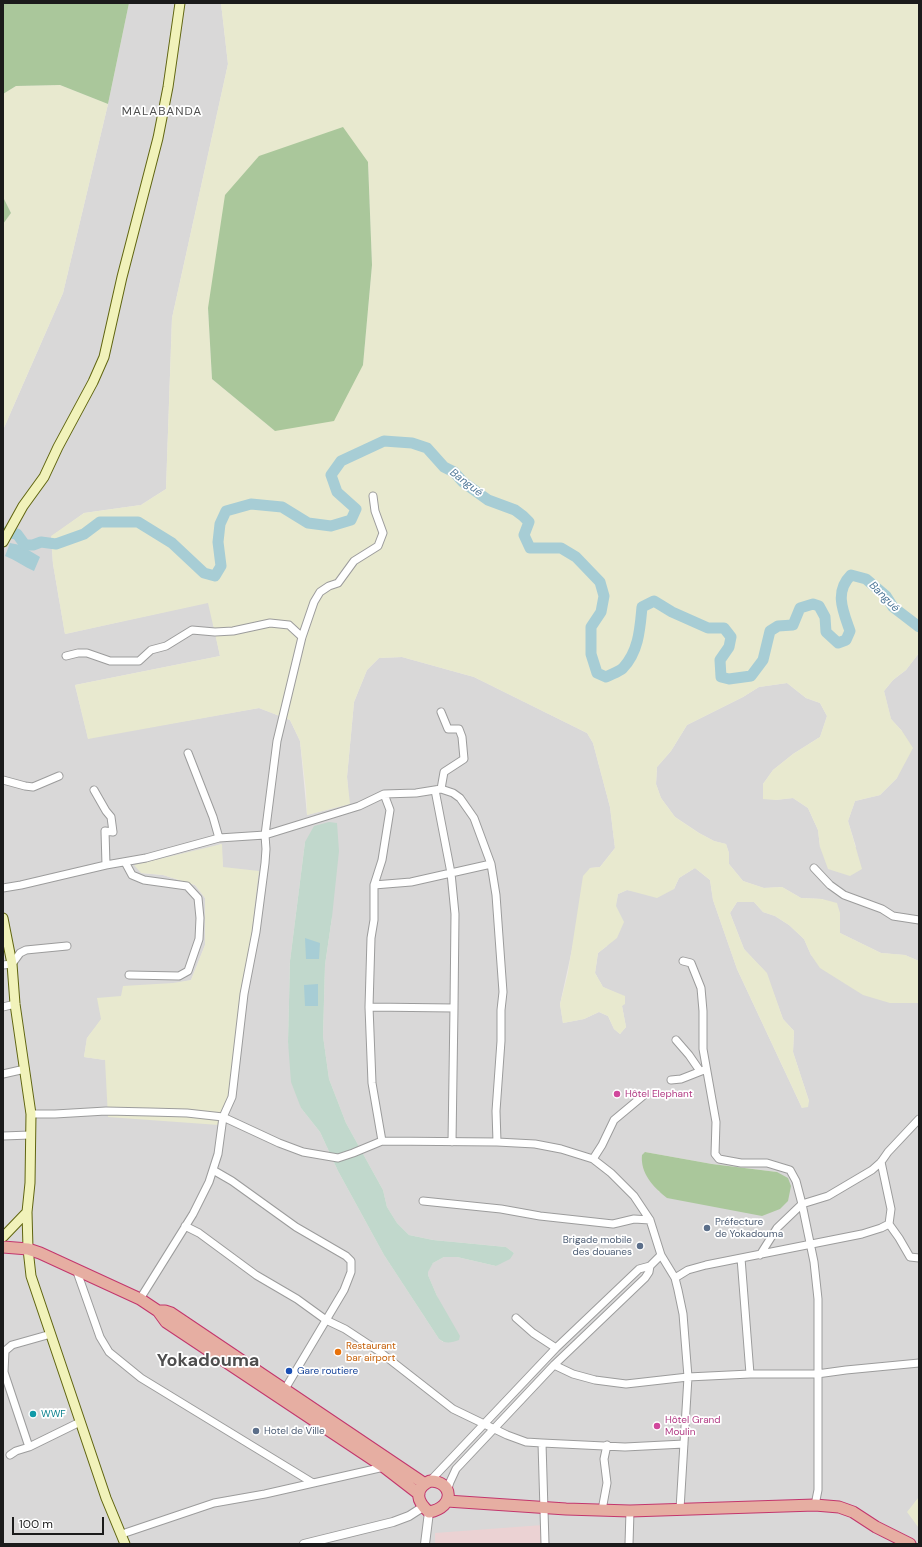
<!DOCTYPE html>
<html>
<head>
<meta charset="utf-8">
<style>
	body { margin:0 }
	#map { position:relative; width:922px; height:1547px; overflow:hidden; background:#ece8e2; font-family:"DM Sans",sans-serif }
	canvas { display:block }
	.frame { position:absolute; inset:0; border:4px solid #1b1b1b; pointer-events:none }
	.scale { position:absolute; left:12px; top:1517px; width:92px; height:18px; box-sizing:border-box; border:2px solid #1b1b1b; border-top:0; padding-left:5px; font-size:12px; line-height:14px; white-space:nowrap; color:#1b1b1b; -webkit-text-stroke:3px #fff; paint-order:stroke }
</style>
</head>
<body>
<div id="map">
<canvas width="922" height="1547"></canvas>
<div class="frame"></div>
<div class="scale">100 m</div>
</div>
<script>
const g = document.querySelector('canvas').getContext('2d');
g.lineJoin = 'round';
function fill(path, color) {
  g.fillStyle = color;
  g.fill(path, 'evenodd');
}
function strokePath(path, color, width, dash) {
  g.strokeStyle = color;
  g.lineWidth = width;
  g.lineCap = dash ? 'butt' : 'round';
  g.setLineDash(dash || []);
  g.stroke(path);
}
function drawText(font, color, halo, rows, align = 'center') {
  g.font = font + ' "DM Sans",sans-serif';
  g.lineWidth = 3.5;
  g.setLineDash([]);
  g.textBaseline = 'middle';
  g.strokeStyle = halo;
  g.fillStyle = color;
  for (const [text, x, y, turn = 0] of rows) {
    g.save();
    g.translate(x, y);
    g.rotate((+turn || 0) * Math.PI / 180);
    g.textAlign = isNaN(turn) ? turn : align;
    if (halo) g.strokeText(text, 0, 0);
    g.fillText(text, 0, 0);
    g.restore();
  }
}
const residential = new Path2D(`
	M129,3H221L228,64L172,318L166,489L141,505L84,513L51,537L53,564L65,634L209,602L220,656L75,685L88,738L259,708L290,720L300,741L307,815L349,804L347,777L354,702L367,670L379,658L402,657L474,677L587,733L593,743L610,807L615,848L600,867L590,868L560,1004L563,1023L584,1019L599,1012L608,1016L614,1029L620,1034L626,1027L622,1006L625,997L603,987L595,973L598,953L607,946L618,894L627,890L638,892L674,889L679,878L695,868L710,880L713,900L737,969L802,1108L809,1101L793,1052L794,1031L783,1019L766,973L744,949L730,913L737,902H754L763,912L775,916L789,925L804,939L811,955L917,1003H919V1497L908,1512L919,1528V1544H3V430L63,293L108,104ZM305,842L332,917L325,965L323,1036L329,1079L346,1123L383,1190L387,1207L397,1223L409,1235L433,1240L506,1247L514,1253L496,1266L457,1257H444L433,1263L427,1272L428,1275L437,1296L443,1342L439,1339L384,1255L338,1171L320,1132L301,1108L288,1042L290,961ZM221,844L223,867L219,1125L105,1060L84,1057L87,1038L121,996L191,980L205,945V898L195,885L163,875L141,873ZM645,1152L712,1164L777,1172L659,1192Z
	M919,653V961L905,955L881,953L840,933V913L822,899L801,898L782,887L764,888L743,881L729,864V853L726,844L714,841L699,833L675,817L661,798L656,784L657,767L671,751L687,725L743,697L759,687L787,683L806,698L820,703L827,716L820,737L793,754L773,770L763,784L775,800L793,798L808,808L818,830L820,847H856L848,821L855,801L880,795L897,778L902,731L891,719L884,691L893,680L906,670Z`);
const commercial = new Path2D(`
	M543,1525V1544H435V1533Z`);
const farmland = new Path2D(`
	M221,3H919V653L906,670L893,680L884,691L891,719L902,731L913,748L897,778L880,795L855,801L848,821L862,869L850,876L828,869L820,847L818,830L808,808L793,798L775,800L763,799V784L773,770L793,754L820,737L827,716L820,703L806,698L787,683L759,687L743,697L687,725L671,751L657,767L656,784L661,798L675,817L699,833L714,841L726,844L729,853V864L743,881L764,888L782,887L801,898L822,899L837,903L840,913V933L881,953L905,955L919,961V1003H890L863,995L820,968L811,955L804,939L789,925L775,916L763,912L754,902H737L730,913L744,949L767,973L783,1019L794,1031L793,1052L809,1101L808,1107L802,1108L737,969L713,900L710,880L695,868L679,878L674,889L657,898L627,890L618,894L616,906L624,922L617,938L598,953L595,973L603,987L625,996V1004L622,1006L626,1027L620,1034L614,1029L608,1016L599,1012L584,1019L563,1023L560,1004L568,973L583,876L590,868L600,867L615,848L610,807L593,743L587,733L474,677L402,657L379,658L367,670L354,702L347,777L350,804L307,815L306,790L300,741L290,720L259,708L88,739L75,685L220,656L208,603L65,634L53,564L51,536L84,513L141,505L166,489L172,318L228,64ZM368,162L372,265L363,365L275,431L212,379L208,308Z
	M60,85L108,104L63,293L3,430V224L11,213L3,197V94L16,86Z
	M222,844L223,867L259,871L231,1108L219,1125L108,1117L105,1060L84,1057L87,1038L101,1019L97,998L121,996L123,986L173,983L191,980L205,945V898L195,885L163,875L141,873L134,865Z
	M919,1497V1528L907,1512Z`);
const forest = new Path2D(`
	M3,3H129L108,104L60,85L16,86L3,94Z
	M343,127L368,162L372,265L363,365L334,421L275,431L212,379L208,308L225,195L259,156Z
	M3,197L11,213L3,224Z
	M645,1152L712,1164L777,1172L788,1178L791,1186L788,1201L780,1209L762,1216L667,1198C654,1188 640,1173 642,1155Z`);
const wetland = new Path2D(`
	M329,822L337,823L339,851L332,917L325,965L323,1036L329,1079L346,1123L383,1190L387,1207L397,1223L409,1235L433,1240L506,1247L514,1253L510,1259L496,1266L457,1257H444L433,1263L428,1272V1275L437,1296L460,1336L459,1340C451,1343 445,1344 439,1339L384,1255L338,1171L320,1132L301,1108L291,1082L288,1042L290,961L305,842L314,826Z`);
const water = new Path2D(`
	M10,543L20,545L40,557L34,571C24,567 16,560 5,556Z
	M305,938L320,943L319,959H306Z
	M318,984V1006H305L304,985Z`);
const river = new Path2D(`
	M3,532L17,534L25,545H33L41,542L56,544L84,534L100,522H138L172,543L204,573L215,576L221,566L218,542L220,524L226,511L251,504L282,507L308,523L331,526L351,520L356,509L337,492L331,475L341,461L384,441L412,443L427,448L444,467L454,472L463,482L488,500L515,510L523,516L529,522L524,535L530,548H561L576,557L600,582L604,596L601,612L591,627V654L597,673L606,677C611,674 619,672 623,668C639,651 640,628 642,607L654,601L672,612L708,628H724L731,637L729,647L720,660L721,677L729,679L751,676L763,660L770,631L778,626L793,625L800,608L813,604L819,606L825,617L826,632L838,643L846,640L850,631C843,611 834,592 851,575L866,579L886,596L893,607L919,627`);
const minor = new Path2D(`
	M66,656L78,653H87L110,661H139L151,650L166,646L192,630L215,632L233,631L270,623L289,625L302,637
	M441,712L448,729H459L462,737L464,759L444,772L441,789
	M188,753L213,817L219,838
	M3,780L25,786L33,787L59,776
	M94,790L106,811L111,817L113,832L105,831L106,865
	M435,790L451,873L491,864
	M384,794L390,810L382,860L374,885V920L371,938L369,1007L372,1083L382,1141L497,1142
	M125,862L132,875L144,880L187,886L198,898L200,918L199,939L188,971L179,976L129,975
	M814,868L830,885L844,895L882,909L893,916L919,920
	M3,888L21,885L106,865L146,858L219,838L265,835L359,806L384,794L416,793L441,789L453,793L460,798L474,818L491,864L496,895L503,992L501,1010V1041L496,1111L497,1142L535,1144L561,1149L593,1159L611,1173L634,1196L650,1220L661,1255L675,1278L678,1290L683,1314L688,1377L680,1509
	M683,961L691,963L701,988L703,1011V1049L716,1122L715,1154L719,1159L741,1163H767L790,1170L796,1181L802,1204L828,1196L872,1170L881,1162L888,1152L919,1119
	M3,965L12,964L20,953L26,950L67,946
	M3,1007L15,1004
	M369,1007L454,1008L455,914L451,873L411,882L374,885
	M676,1040L689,1055L700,1071
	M3,1074L25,1069
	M671,1080L681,1079L704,1070
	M31,1114H55L106,1111L150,1112L187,1113L223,1117L279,1143L303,1152L338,1158L353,1153L382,1141
	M3,1136L30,1135
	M452,1142L454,1008
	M593,1159L602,1145L614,1120L644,1095
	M213,1170L232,1181L296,1227L346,1256L351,1261V1272L344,1290L285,1389
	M423,1201L501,1209L540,1216L613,1224L634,1219L650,1220
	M802,1204L814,1262L818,1299V1490L815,1505
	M889,1224L899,1238L910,1257L919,1258
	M185,1226L199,1233L256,1275L297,1299L326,1320L345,1329L380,1352L453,1409L507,1435L526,1442L542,1443L625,1447L684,1444
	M760,1255L777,1228L802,1204
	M741,1258L750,1374
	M76,1269L100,1337L109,1352L141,1378L313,1483
	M675,1278L688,1270L706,1265L862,1234L881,1228L889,1224L891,1209L881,1162
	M140,1299L193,1214L209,1182L218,1154L223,1117L232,1097L244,994L256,932L265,863L266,849L265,835L277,741L302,637L314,602L320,592L329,586L338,583L354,561L378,546L383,533L375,511L373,496
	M516,1318L533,1333L556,1348
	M51,1334L12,1345L5,1351L4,1372L29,1447L80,1422
	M554,1365L573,1374L595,1380L626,1384L688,1377L750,1374H817L846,1370L919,1363
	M542,1443L545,1544
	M10,1455L16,1451L29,1447
	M430,1481L556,1348L639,1269L650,1266
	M447,1492L450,1482L456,1469L554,1365L645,1278L649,1272L650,1266L661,1255
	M602,1510L607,1483L604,1459L607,1445
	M122,1534L214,1503L265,1494L384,1467
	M629,1544L630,1511`);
const tertiary = new Path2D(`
	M304,1544L393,1522L409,1516L423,1507
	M425,1544L429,1512`);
const secondary = new Path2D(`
	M3,542L23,506L44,477L58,447L93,382L104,357L122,277L158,138L168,87L180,3
	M3,918L12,964L15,1004L31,1114L30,1183L27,1212L28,1249L31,1276L106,1498L125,1544
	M3,1237L27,1212`);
const trunk = new Path2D(`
	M3,1247L28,1249L40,1253L140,1299L158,1311L166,1322L384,1467L419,1494
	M158,1311H165L171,1313L425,1484
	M430,1481C453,1481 456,1507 429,1512C417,1502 413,1489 430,1481Z
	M447,1501L566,1509L630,1511L815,1505L839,1507L853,1512L876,1527L910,1544`);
const markers = [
	[617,1094,4,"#d1479c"],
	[707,1228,4,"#5c6f8a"],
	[640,1246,4,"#5c6f8a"],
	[338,1352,4,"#e8710a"],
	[289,1371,4,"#1a4fb4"],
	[33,1414,4,"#0f9aa8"],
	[657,1426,4,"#d1479c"],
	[256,1431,4,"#5c6f8a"]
];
const hotelNames = [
	["Hôtel Elephant",625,1094],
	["Hôtel Grand",665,1420],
	["Moulin",665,1432]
];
const serviceNames = [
	["Préfecture",715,1222],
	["de Yokadouma",715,1234],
	["Brigade mobile",632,1240,"right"],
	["des douanes",632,1252,"right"],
	["Hotel de Ville",264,1431]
];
const foodNames = [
	["Restaurant",346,1346],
	["bar airport",346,1358]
];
const transitNames = [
	["Gare routiere",297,1371]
];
const cultureNames = [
	["WWF",41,1414]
];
const waterNames = [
	["Bangué",466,483,38],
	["Bangué",884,597,45]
];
const quarterNames = [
	["MALABANDA",162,112]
];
const townNames = [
	["Yokadouma",208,1361]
];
fill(residential, '#d9d8d8');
fill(commercial, '#ebd2d3');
fill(farmland, '#e8e9cf');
fill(forest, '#aac79b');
fill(wetland, '#c1d8cc');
fill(water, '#a7cdd5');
strokePath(river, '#a7cdd5', 11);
strokePath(minor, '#9c9c9c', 9);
strokePath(tertiary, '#9c9c9c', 10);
strokePath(secondary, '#606510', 11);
strokePath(trunk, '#c3366d', 13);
strokePath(minor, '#fff', 7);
strokePath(tertiary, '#fff', 8);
strokePath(secondary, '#f1f2ba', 9);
strokePath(trunk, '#e6aea2', 11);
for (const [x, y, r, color] of markers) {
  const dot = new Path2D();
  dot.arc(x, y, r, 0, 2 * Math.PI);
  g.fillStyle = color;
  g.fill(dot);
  strokePath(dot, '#fff', 1.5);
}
drawText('10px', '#b23c85', '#fff', hotelNames, 'left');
drawText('10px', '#4e5e75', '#fff', serviceNames, 'left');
drawText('10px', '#c56008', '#fff', foodNames, 'left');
drawText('10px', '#164399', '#fff', transitNames, 'left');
drawText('10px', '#0d838f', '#fff', cultureNames, 'left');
drawText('italic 11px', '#507899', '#fff', waterNames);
g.letterSpacing = '1px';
drawText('12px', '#4e4e4e', '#fff', quarterNames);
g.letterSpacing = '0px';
drawText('bold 18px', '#4e4e4e', '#fff', townNames);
</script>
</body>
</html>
